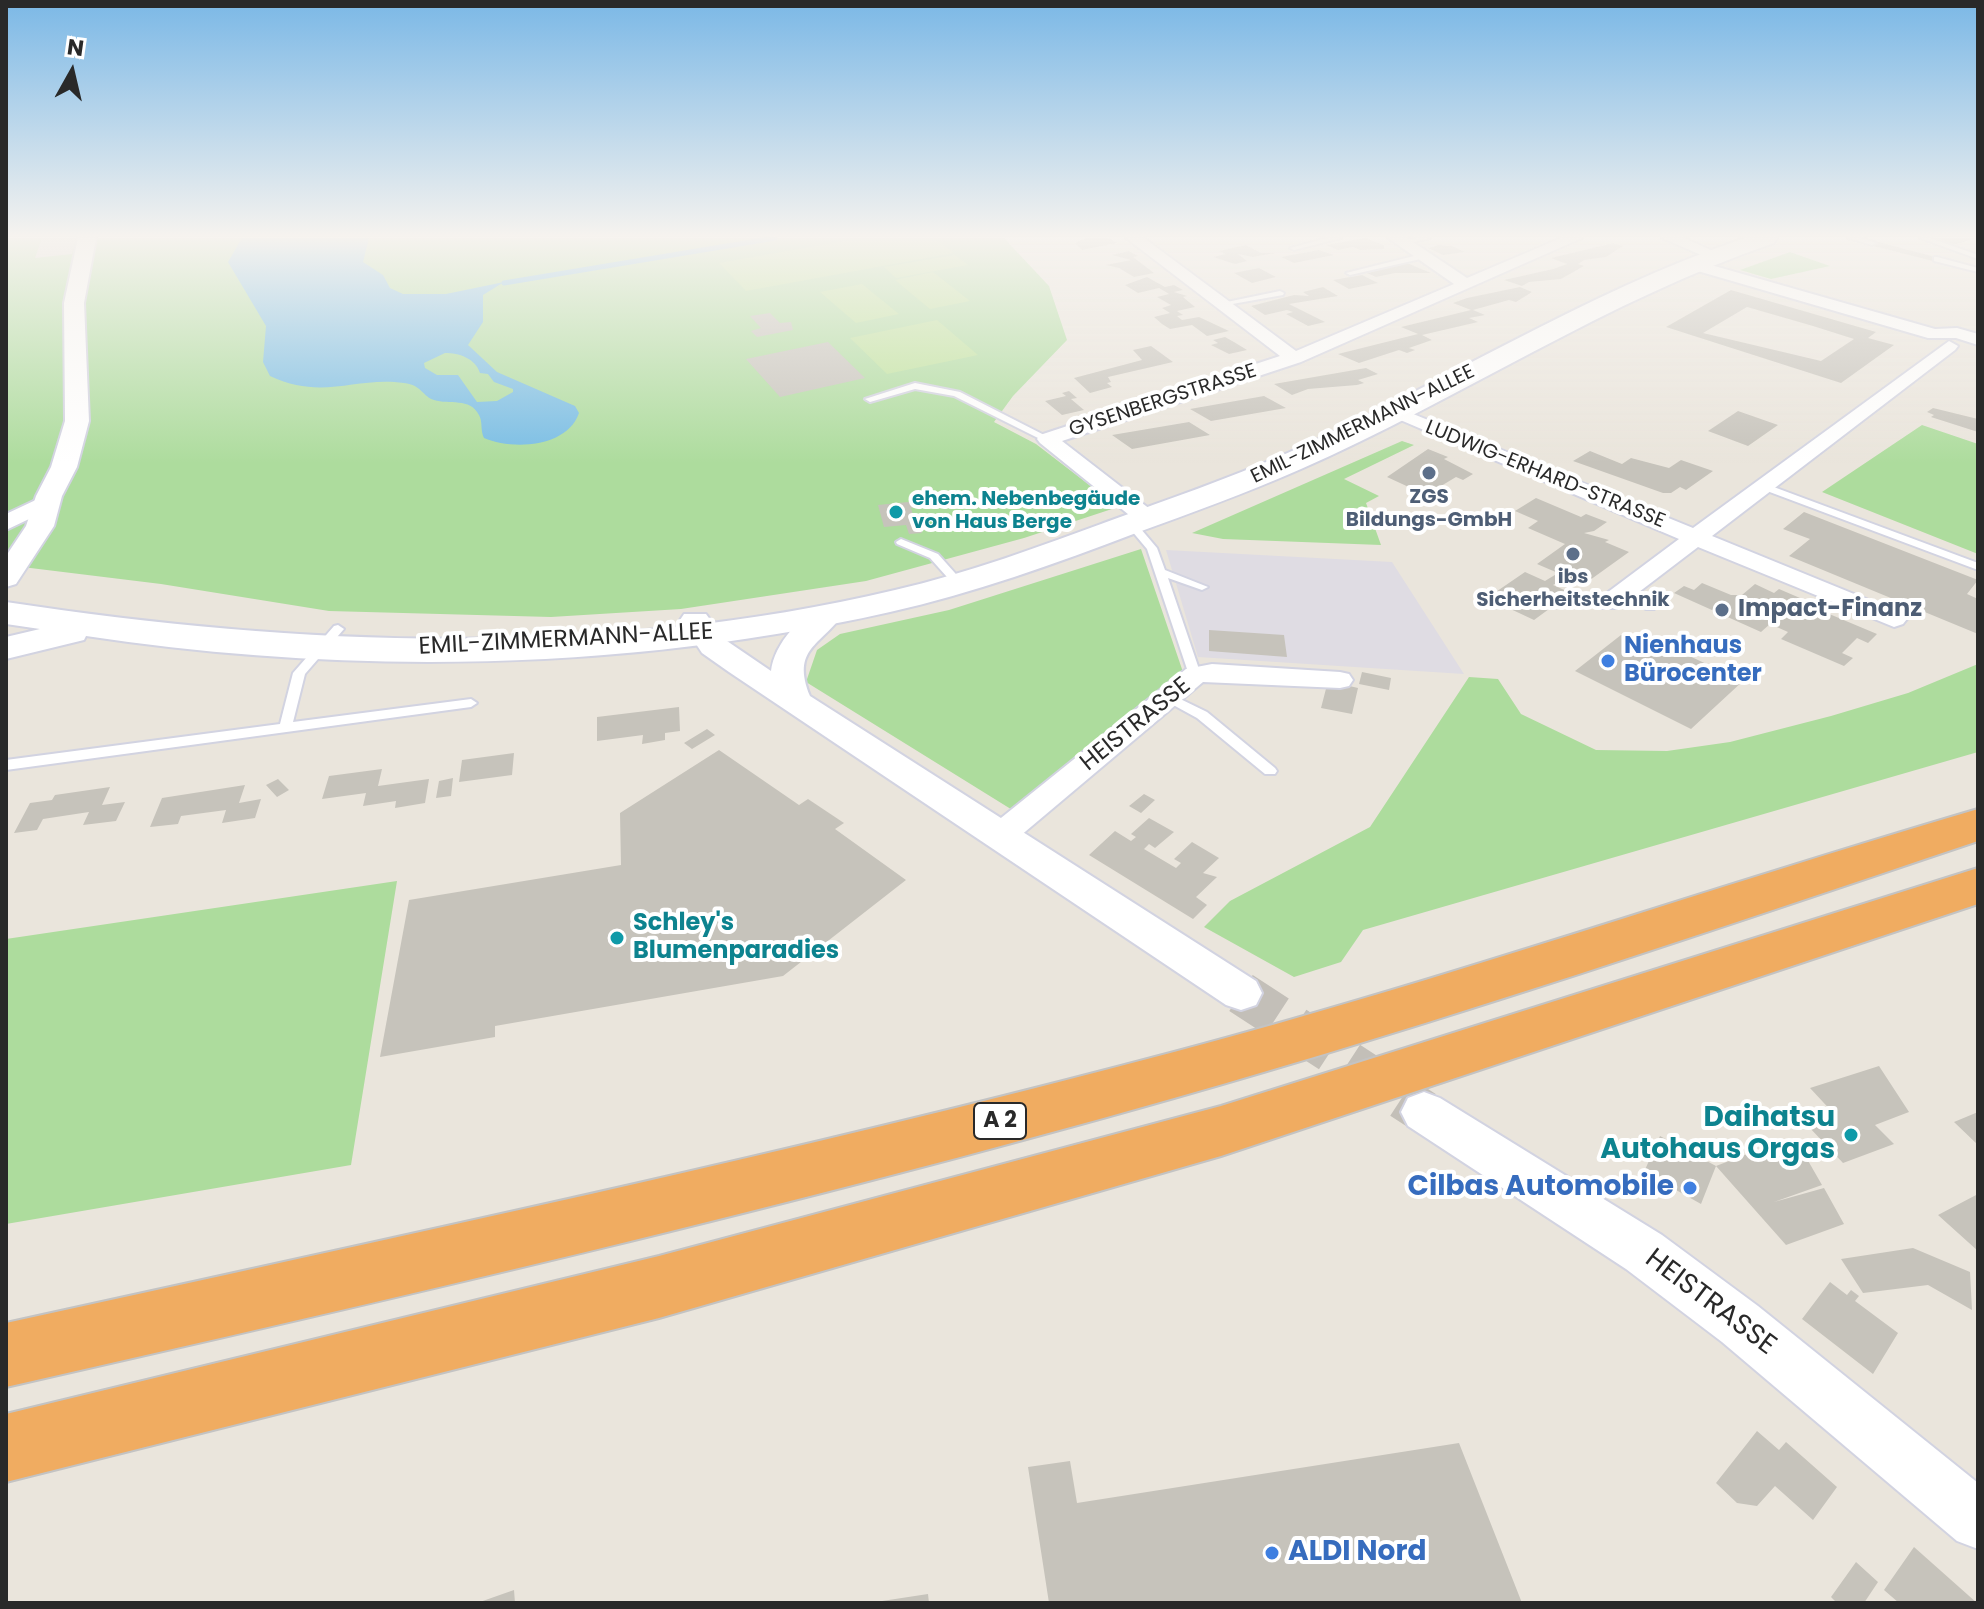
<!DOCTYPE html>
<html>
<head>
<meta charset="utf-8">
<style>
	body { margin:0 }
	#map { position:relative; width:1984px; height:1609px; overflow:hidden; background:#eae5dc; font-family:Poppins,sans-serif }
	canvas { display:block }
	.frame { position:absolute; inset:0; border:8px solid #292929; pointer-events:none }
	.north { position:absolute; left:32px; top:32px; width:80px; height:80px; -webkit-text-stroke:6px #fff; paint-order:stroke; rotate:8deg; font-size:22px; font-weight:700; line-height:32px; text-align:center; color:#292929 }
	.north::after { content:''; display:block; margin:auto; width:28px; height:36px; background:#292929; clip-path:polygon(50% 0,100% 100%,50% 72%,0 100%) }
</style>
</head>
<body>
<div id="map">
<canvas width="1984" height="1609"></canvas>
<div class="frame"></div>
<div class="north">N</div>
</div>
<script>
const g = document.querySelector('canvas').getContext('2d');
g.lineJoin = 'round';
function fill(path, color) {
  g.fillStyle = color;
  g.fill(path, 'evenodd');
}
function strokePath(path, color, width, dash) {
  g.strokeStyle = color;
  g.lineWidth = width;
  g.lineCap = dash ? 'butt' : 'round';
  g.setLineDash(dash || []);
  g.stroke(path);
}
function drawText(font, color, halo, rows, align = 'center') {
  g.font = font + ' Poppins,sans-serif';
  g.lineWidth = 8;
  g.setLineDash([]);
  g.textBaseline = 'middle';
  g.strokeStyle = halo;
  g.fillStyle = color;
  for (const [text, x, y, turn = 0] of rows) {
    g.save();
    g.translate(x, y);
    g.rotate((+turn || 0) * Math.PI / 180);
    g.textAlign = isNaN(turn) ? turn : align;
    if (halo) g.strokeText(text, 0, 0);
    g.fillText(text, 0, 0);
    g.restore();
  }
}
const industrial = new Path2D(`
	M1166,550L1392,562L1464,674L1198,657Z`);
const green = new Path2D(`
	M6,238H1004L1049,286L1067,340L1013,396L994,422L1036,444L1118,507L1024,538L866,581L681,609L551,617L329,611L161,584L6,565Z
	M1790,252L1830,266L1771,279L1740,270Z
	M1922,425L1978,444V554L1822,492Z
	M1402,441L1414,445L1344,479L1379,496L1366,503L1381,545L1223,539L1192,533Z
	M1141,549L1184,675L1014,811L806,682L817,650L840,634L949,610Z
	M1978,664V752L1363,930L1341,962L1294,977L1204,927L1230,901L1370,827L1469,677L1498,679L1521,714L1596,750L1667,751L1730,742L1831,716L1908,693Z
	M397,881L351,1165L6,1224V939Z`);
const pitch = new Path2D(`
	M862,238H934L954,253L746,291L719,263Z
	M955,255L968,265L896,278L884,267Z
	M933,272L970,301L930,309L895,280Z
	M862,284L899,314L856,323L820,292Z
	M937,320L978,355L887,374L850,338Z`);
const plaza = new Path2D(`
	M42,238H76L72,254L35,258Z`);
const water = new Path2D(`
	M242,238H369L363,262L383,275L390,288L403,294H446L504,282L483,295V322L468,345L497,372L575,406L579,413C567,448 512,450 484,438C480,430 483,422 479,415C470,397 449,405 434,400C423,397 422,385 404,383C355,376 323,401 270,376L263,362L266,326L228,262ZM445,353C459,353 475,358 480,373L488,374L494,382L513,389V392L497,401L477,402L458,375H437L425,368L424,363Z`);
const stream = new Path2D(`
	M504,283L775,238`);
const building = new Path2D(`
	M1086,238H1108L1117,243L1082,250L1075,243Z
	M1365,238L1384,245V249L1360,250L1353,247L1338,250L1326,245Z
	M1977,238L1953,245L1933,239V238Z
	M1875,241L1939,258L1933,261L1869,245Z
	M1613,243L1623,246L1606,257L1584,260L1578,264L1584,266L1561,279L1529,282L1522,286L1504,280L1553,269L1567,264L1551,258Z
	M1246,245L1263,254L1261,253H1275L1253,257L1238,254L1247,261L1235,264L1213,257L1225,254L1219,251Z
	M1439,245L1452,246L1465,252L1443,255L1428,248Z
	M1319,250L1334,255L1294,263L1281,257Z
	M1129,251L1138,256L1133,257L1154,273L1134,277L1119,268L1106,265L1131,260L1112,255Z
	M1407,263L1431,273H1395L1376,277L1367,273Z
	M1259,268L1276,277L1252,283L1234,273Z
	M1362,275L1378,283L1349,289L1333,280Z
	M1147,277L1165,287L1174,285L1183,290L1174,292L1187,296L1183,297L1195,307L1177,311L1183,315L1177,316L1182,320L1199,317L1229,331L1207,336L1192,325L1170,329L1162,324L1154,317L1170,313L1162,308L1171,305L1157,297L1169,294L1159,288L1138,293L1125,285Z
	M1323,287L1338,296L1289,304L1325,322L1308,326L1286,314L1293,312L1287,310L1265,315L1251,306L1294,295L1309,296L1303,292Z
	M1520,287L1532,292L1516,302L1509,300L1473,310L1485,315L1469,318L1478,322L1422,335L1432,340L1409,348L1415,350L1407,353L1399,350L1359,363L1338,354L1418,334L1401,327L1471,310L1453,303L1467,298Z
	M1731,290L1876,332L1868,338L1894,345L1841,383L1666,327ZM1747,307L1813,326L1854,339L1821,361L1703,333Z
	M770,313L780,323L791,322L793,330L757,337L751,331L761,328L750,316Z
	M1225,337L1234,342L1247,350L1229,354L1211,345L1218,343L1213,340Z
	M828,342L865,378L780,397L746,359Z
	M1151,346L1173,362L1108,377L1111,382L1107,383L1112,387L1090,393L1074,378L1142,360L1133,350Z
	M1366,368L1378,374L1358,380L1364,383L1357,385L1308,389L1292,395L1274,384Z
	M1069,391L1077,398L1071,399L1084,410L1062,415L1045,401L1066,396L1062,393Z
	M1264,396L1286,408L1211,421L1190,409Z
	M1933,408L1978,419V432L1931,417L1934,415L1927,412Z
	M1738,411L1778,425L1748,446L1708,431Z
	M1189,422L1210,435L1132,449L1112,435Z
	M1428,449L1448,457L1444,459L1473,474L1463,480L1456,477L1426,495L1387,477Z
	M1590,451L1622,464L1631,458L1669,468L1681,460L1713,471L1686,490L1680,487L1671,493H1663L1573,461Z
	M1536,498L1581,517L1586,514L1607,522L1594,531L1584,533L1609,540L1605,542L1629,552L1583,585L1566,577L1553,585L1571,593L1534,620L1487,598L1525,572L1545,581L1558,573L1537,564L1565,544L1528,528L1538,521L1515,511Z
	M918,501L921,507L911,508L913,515L923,514L924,519L915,520L922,533L909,534L906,525L884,527L878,505Z
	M1804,512L1978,580L1967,594L1978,599V634L1789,556L1810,539L1783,529Z
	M1702,583L1731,595H1742L1755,584L1774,593L1779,589L1800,598L1791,605L1810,613L1815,608L1877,634L1868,643L1857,638L1842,653L1853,658L1844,666L1781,639L1788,632L1770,624L1761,632L1674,593L1684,586L1694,590Z
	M1209,630L1284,635L1287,657L1209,651Z
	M1621,635L1662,654L1670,647L1743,681L1691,729L1575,671Z
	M1362,672L1391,678L1389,690L1359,684Z
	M1328,681L1358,688L1352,714L1321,708Z
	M679,707L680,731L665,733V740L642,744L643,735L597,741V717Z
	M707,729L715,735L692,749L684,743Z
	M719,750L799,805L808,799L844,823L835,829L906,880L783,976L495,1026V1037L380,1057L409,900L621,865L620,813Z
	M514,753L512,775L459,782L462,760Z
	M382,769L378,786L429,779L425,803L395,808L396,801L363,806L366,793L322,799L329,776Z
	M453,778L451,796L436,798L439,781Z
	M278,779L289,790L277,797L266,785Z
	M245,785L239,803L261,799L255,818L222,823L226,810L181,816L178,824L150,827L162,798Z
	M110,787L102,805L125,802L116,821L83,825L89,812L43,819L37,830L14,833L30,803L52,800L55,795Z
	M1144,794L1155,800L1141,813L1129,806Z
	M1149,818L1174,832L1155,848L1149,844L1144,849L1176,868L1181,863L1174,859L1192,842L1219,858L1203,873L1217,877L1196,897L1207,905L1193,919L1089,855L1115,831L1131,841L1136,837L1131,834Z
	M1879,1066L1909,1112L1875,1125L1894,1144L1843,1163L1808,1126L1836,1116L1810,1088Z
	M1978,1112V1145L1954,1122Z
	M1660,1136L1716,1166L1701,1204L1644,1172Z
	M1771,1145H1799L1822,1185L1774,1202L1824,1188L1844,1224L1786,1245L1716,1166Z
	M1978,1194V1251L1938,1215Z
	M1913,1248L1970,1272L1972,1310L1928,1285L1863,1293L1841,1259Z
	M1830,1282L1847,1295L1851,1290L1859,1296L1855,1301L1898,1333L1873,1374L1802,1319Z
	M1757,1431L1779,1450L1786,1442L1837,1487L1813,1520L1775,1486L1757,1506L1737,1503L1716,1483Z
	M1459,1443L1522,1603H1049L1028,1467L1070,1461L1077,1503Z
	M1914,1547L1977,1603H1899L1884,1590Z
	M1856,1562L1878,1582L1864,1603H1837L1831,1597Z
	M514,1590L515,1603H477Z
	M928,1594L929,1603H882V1601Z`);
const tertiaryTunnel = new Path2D(`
	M1241,993L1424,1112`);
const service = new Path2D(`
	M1328,238H1341L1294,250L1290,248Z
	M1416,238H1430L1402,245L1398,243Z
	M1848,238H1861L1876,243L1872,245Z
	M1920,238H1930L1978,255V259Z
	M1422,254H1425V258L1350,275L1346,273Z
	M1937,257L1978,268V272L1934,261V257Z
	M1280,291L1284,293L1283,295L1221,306L1217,304Z
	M915,383L960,392L1052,439L1044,441L954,396L915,389L870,402L865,399Z
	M1763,483L1978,563V570L1759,488V484Z
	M1131,521L1135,522L1157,548L1165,570L1208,587L1202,590L1168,578L1201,675L1199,678L1195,679L1189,675L1147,549L1126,524Z
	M901,539L938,554L963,582V586H955L930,558L897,544L896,542Z
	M1621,591L1654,605L1656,607L1654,609H1646L1617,596L1615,594Z
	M338,625L344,629L305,674L293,722L471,699L477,703L471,707L6,770V760L280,724L293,673L334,626Z
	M1170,694L1207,712L1275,768L1277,771L1275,774H1265L1197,718L1166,701L1164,698L1166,695Z`);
const minor = new Path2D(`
	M1126,238H1144L1296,351L1454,284L1388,238H1407L1467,278L1561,238H1582L1301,362L1062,441L1155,513L1158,518L1155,523H1139L1040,443L1037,439L1040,435L1280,356Z
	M1662,238H1684L1722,255L1708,258Z
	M1690,259L1935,329L1957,328L1978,334V345L1956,338H1928L1684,267L1682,264Z
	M1949,341L1958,346L1955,350L1712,536L1903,614L1907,619L1903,624L1894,627L1698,547L1618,608H1600L1597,603L1600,598L1679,539L1384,413L1387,409H1401L1693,528Z
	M40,498L51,505L48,510L6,530V514Z
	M1212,664L1340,672L1349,674L1353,680L1349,686L1340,688L1203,682L1013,842L1002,845L991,842L987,834L991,826L1186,669Z`);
const tertiary = new Path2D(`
	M78,238H96L84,303L89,421L77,467L62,496L54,526L16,584L6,587V556L26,526L36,496L51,467L65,421L64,303Z
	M828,605L839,608L843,614C821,646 791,648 810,696L1256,981L1262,993L1256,1005L1241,1010L1226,1005L729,672L702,653L680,620L684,614H706L724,639L771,671C774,644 802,612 828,605Z
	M1424,1092L1440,1098L1662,1235L1758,1306L1978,1483V1549L1957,1541L1722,1342L1626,1269L1408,1126L1401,1112L1408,1098Z`);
const secondary = new Path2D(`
	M1745,238H1777L1774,243C1607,300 1462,398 1301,469C1247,493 1191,513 1136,533C1055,564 974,593 890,612C629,671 350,676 86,636L84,640L6,659V637L40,629L6,624V602C300,647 604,659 895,590C969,573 1041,546 1112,520C1169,499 1227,479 1283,455C1439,387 1582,293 1745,238Z`);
const motorway = new Path2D(`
	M1978,809V841C1711,931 1445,1021 1174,1098C788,1208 397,1298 6,1387V1323C396,1237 787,1155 1174,1052C1445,980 1709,888 1978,809Z
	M1978,868V904L1221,1156L659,1318L6,1482V1414L659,1256L1221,1106Z`);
const markers = [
	[1429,473,8,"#5c6f8a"],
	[896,512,8,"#0f9aa8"],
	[1573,554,8,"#5c6f8a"],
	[1722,610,8,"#5c6f8a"],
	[1608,661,8,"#3f7fe0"],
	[617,938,8,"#0f9aa8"],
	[1851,1135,8,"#0f9aa8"],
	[1690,1188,8,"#3f7fe0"],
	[1272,1553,8,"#3f7fe0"]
];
const farStreetnames = [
	["GYSENBERGSTRASSE",1163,401,-18],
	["EMIL-ZIMMERMANN-ALLEE",1363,425,-26],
	["LUDWIG-ERHARD-STRASSE",1545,475,22]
];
const farServicenames = [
	["ZGS",1429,498],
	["Bildungs-GmbH",1429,521],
	["ibs",1573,578],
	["Sicherheitstechnik",1573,601]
];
const farCulturenames = [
	["ehem. Nebenbegäude",912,500],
	["von Haus Berge",912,523]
];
const shields = [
	[1000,1121,52]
];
const shieldNames = [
	["A 2",1000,1121]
];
const serviceNames = [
	["Impact-Finanz",1738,610]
];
const streetNames = [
	["EMIL-ZIMMERMANN-ALLEE",566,640,-3],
	["HEISTRASSE",1136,725,-39]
];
const shopNames = [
	["Nienhaus",1624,647],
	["Bürocenter",1624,675]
];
const cultureNames = [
	["Schley's",633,924],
	["Blumenparadies",633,952]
];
const nearCulturenames = [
	["Daihatsu",1835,1119],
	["Autohaus Orgas",1835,1151]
];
const nearShopnames = [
	["Cilbas Automobile",1674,1188],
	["ALDI Nord",1288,1553,"left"]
];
const nearStreetnames = [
	["HEISTRASSE",1710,1303,37]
];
fill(industrial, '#dfdce3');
fill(green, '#addc9d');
fill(pitch, '#bde39a');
fill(plaza, '#dbd8d3');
fill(water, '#78bde4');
strokePath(stream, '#78bde4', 5);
fill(building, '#c6c3bb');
strokePath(tertiaryTunnel, '#c3bfb8', 43, [43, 21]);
strokePath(service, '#d2d3e1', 4);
strokePath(minor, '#d2d3e1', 4);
strokePath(tertiary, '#d2d3e1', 4);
strokePath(secondary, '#d2d3e1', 4);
strokePath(motorway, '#c3c3c3', 4);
fill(service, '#fff');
fill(minor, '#fff');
fill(tertiary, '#fff');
fill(secondary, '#fff');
fill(motorway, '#f0ac61');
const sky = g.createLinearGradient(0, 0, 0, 463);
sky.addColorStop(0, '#7bb8e6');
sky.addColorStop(0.51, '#f6f3ef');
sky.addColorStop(1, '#f6f3ef00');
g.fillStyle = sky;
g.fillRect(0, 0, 1984, 463);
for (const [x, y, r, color] of markers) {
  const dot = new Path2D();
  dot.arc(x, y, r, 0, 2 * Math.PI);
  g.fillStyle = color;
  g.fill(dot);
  strokePath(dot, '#fff', 3);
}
drawText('20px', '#292929', '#fff', farStreetnames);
drawText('bold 20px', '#4e5e75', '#fff', farServicenames);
drawText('bold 20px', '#0d838f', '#fff', farCulturenames, 'left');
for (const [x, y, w] of shields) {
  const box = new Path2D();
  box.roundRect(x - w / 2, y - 18, w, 36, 6);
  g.fillStyle = '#fff';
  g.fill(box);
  strokePath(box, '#292929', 2);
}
drawText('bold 22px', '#292929', null, shieldNames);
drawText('bold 24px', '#4e5e75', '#fff', serviceNames, 'left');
drawText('24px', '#292929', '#fff', streetNames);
drawText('bold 24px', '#366cbe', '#fff', shopNames, 'left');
drawText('bold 24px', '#0d838f', '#fff', cultureNames, 'left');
drawText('bold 28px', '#0d838f', '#fff', nearCulturenames, 'right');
drawText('bold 28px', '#366cbe', '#fff', nearShopnames, 'right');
drawText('28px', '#292929', '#fff', nearStreetnames);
</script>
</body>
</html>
